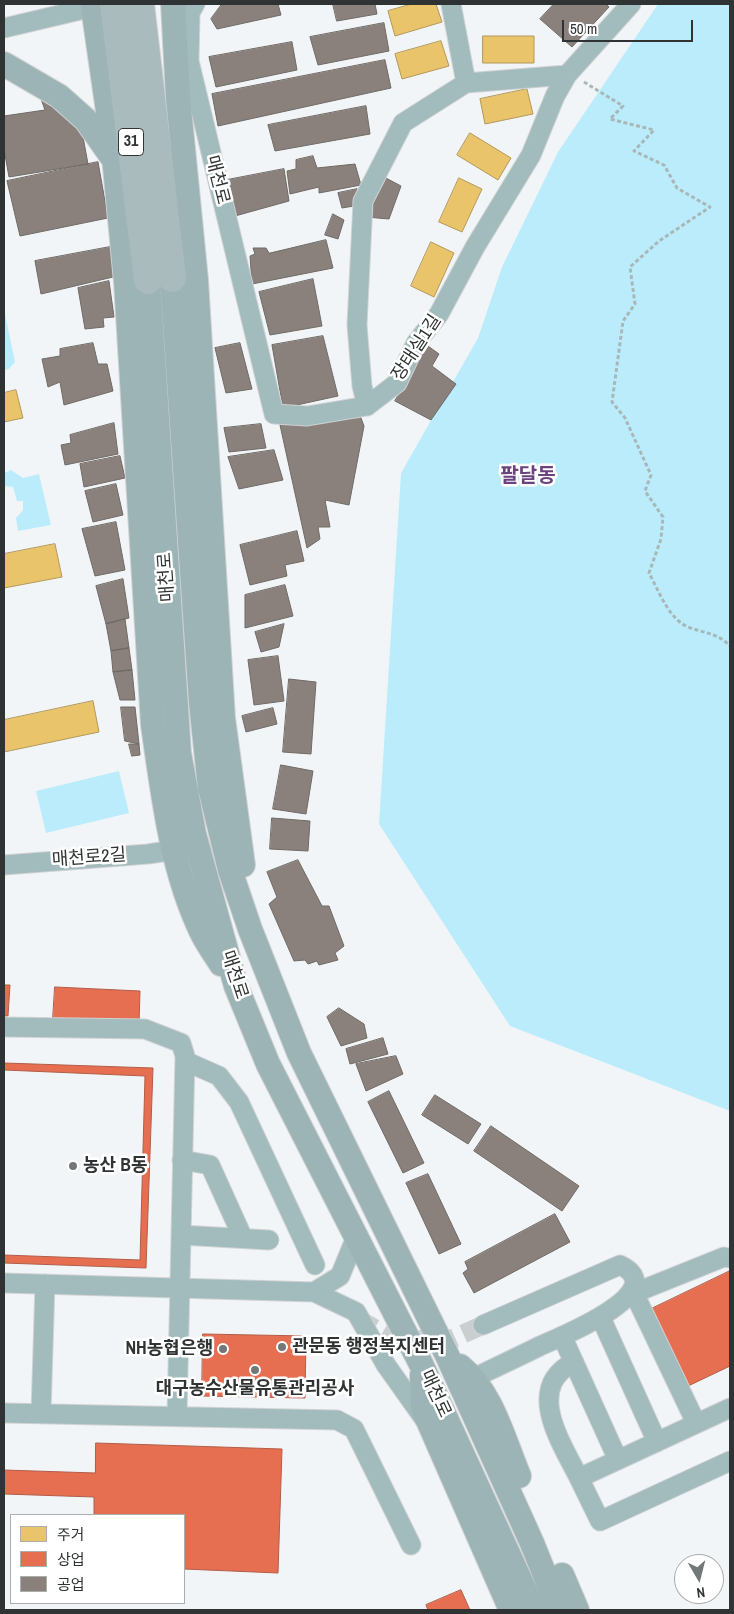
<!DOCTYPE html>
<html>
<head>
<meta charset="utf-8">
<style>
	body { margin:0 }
	#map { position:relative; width:734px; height:1614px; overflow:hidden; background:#f2f5f7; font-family:"Archivo Narrow","Noto Sans KR",sans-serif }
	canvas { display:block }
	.frame { position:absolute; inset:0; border:5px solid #303333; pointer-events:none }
	.legend { position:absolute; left:10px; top:1514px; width:175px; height:90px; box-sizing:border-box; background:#fff; border:1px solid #acadad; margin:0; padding:6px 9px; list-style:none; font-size:15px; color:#303333 }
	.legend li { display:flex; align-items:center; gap:10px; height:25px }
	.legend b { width:25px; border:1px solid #acadad }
	.north { position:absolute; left:674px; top:1554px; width:50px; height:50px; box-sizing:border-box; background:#fff; border:1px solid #acadad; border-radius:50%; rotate:172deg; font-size:14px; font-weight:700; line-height:20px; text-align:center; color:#303333 }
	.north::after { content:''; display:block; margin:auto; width:18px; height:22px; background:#747778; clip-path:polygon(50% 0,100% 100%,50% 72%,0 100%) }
	.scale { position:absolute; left:562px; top:20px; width:131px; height:22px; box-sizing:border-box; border:2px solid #303333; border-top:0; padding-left:6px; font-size:15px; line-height:18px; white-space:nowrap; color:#303333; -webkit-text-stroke:4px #fff; paint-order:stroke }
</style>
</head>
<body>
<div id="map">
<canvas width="734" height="1614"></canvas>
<div class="frame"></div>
<ul class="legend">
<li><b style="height:14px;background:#e9c46a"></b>주거</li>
<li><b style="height:14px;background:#e76f51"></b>상업</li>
<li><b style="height:14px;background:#8a817c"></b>공업</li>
</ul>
<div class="north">N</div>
<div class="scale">50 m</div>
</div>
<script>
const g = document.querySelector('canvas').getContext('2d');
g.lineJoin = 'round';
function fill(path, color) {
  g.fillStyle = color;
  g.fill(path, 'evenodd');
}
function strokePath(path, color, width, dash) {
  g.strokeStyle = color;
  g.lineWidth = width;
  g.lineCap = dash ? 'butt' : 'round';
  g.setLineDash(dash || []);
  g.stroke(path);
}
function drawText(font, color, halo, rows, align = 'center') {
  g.font = font + ' "Archivo Narrow","Noto Sans KR",sans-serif';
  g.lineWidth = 5;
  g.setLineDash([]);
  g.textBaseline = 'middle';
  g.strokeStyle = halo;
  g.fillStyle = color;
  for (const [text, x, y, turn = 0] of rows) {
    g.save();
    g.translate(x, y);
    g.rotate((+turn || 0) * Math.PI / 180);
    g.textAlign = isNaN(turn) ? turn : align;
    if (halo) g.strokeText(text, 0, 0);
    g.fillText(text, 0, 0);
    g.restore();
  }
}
const green = new Path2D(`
	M658,4H730V1111L510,1026L379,824L401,473L478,338L502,267L558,152Z
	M4,309L15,362L9,369L4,370Z
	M11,470L23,478L39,474L51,525L18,531L16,518L23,510V501H17L13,487L4,486V473Z
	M119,771L129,813L46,833L36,791Z`);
const homes = new Path2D(`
	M412,4H436L442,22L395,36L388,11Z
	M483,36H534V63H483Z
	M441,41L449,66L402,79L395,54Z
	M527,89L533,114L485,124L480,99Z
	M470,133L511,158L498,180L457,155Z
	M459,178L482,189L462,232L439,222Z
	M431,242L454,253L434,297L411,286Z
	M16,390L23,418L4,422V393Z
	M55,544L62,577L4,588V554Z
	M93,701L99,732L4,752V720Z`);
const shops = new Path2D(`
	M4,985H10L8,1016H4Z
	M55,987L140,991L139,1023L53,1019Z
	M4,1063L153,1068L146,1268L4,1263Z
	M4,1070L145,1076L140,1260L4,1255Z
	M730,1271V1366L686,1387L649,1310Z
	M203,1334L306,1336L305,1398L202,1396Z
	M96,1443L282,1449L278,1573L184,1569V1515H94V1497L4,1494V1470L95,1473Z
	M461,1590L470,1610H428L426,1605Z`);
const industry = new Path2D(`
	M222,4H278L281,15L217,29L211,19Z
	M333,4H375L377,14L337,21Z
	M554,4H606L609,7L572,47L540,19Z
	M384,23L389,51L318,65L310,37Z
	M292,42L297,70L216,87L209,57Z
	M385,60L391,88L218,126L212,94Z
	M51,97L81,126L88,164L9,177L4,149V116L45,110L41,99Z
	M366,106L370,134L275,151L268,125Z
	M313,156L317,168L355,164L361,185L319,193V187L290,194L287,171L296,169V160Z
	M98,162L108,218L20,236L7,181Z
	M284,169L289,201L235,216L227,180Z
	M382,176L401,186L389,219L366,217Z
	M357,189L354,206L342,208L338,193Z
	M333,214L344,220L338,239L325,235Z
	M326,240L333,268L252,284L250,256L255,254L253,248H266L269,253Z
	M110,247L113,277L41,294L35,261Z
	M313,279L322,326L270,335L259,292Z
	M109,281L114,317L103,318L104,327L85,329L78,288Z
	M323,336L338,396L283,408L272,345Z
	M93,343L98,364H107L113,391L64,405L60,382L48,387L42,359L60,356V349Z
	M240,343L252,389L226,393L215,348Z
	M428,346L439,354L432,366L456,384L431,420L395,401Z
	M361,418L364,426L349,505L325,500L330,527H318L320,539L307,548L280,425Z
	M114,423L118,454L65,465L61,445L71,443L70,435Z
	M261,424L266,448L229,452L224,428Z
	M274,450L283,480L239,489L228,457Z
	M120,456L125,478L84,487L80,464Z
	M116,484L123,515L93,522L85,491Z
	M116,522L125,570L95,576L82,529Z
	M297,531L304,561L285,565L287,576L250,585L240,545Z
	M123,579L129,618L106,624L96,586Z
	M285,585L293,616L245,628V595Z
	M125,619L129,648L111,651L106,624Z
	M284,624L279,647L261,652L255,632Z
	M129,648L132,670L113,672L111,651Z
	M278,656L284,701L254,705L248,660Z
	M132,670L135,700H120L113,672Z
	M289,679L316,682L311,754L283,752Z
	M121,707H135L139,744L125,741Z
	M273,708L277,724L246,732L242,716Z
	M129,744H139L140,755L132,756Z
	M281,765L313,771L306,814L273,809Z
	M272,818L310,821L308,851L270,849Z
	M298,860L322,906H329L344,946L335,953L338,960L319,965L317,961L308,964L305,960L294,961L269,904L277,897L267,872Z
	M339,1008L364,1024L367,1038L341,1046L327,1017Z
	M383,1038L388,1054L350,1064L346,1049Z
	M396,1056L403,1074L366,1091L356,1064Z
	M389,1091L424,1163L403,1173L368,1102Z
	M435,1095L481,1124L468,1144L422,1115Z
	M491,1126L579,1186L562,1211L474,1151Z
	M428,1174L461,1244L439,1254L406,1183Z
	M555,1214L570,1242L474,1293L463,1273L468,1269L465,1262Z`);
const minorTunnel = new Path2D(`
	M358,1319L394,1340L452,1339L483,1325`);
const path = new Path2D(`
	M584,82L623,106L610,119L654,130L634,151L664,165L677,188L710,207L659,241L630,267L635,304L623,321L612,402L625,418L651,475L645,491L663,517L661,539L649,573C659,591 668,618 688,627C703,633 718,633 730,646`);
const minor = new Path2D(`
	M195,4L190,13L189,61L274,414L307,416L367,406L397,383L416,343L439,314L475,247L531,155L555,96L567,75L631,4
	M451,4L466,83
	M4,28L93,7
	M367,406L362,386L357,325L363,201L403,123L466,83L567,75
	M4,865L148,854L175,850
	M4,1027L145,1029L181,1043L185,1056L177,1416
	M185,1061L219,1076L239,1102L315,1265
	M182,1160L210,1165L243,1238
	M181,1235L269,1240
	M4,1283L314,1292L356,1312L386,1365L425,1420
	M314,1292L340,1276L356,1237
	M634,1293L696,1423
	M627,1296L724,1257L730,1258
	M601,1318L657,1442
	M562,1336L618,1460
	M574,1362C524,1388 561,1442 579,1478
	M474,1378C496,1367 518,1357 540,1346C558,1338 675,1291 620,1265L483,1325
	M730,1408L579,1478L600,1521L730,1461
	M4,1413L337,1420L354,1429L411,1545
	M41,1413L45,1284`);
const major = new Path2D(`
	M102,4L93,7L113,146L126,282L153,725C163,794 171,868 201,931C206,942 214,953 221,964
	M173,4L178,98L196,280L223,718L243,865
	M4,64L59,96L86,120L112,157
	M172,278L201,702L210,788L230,870L250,929L299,1053L447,1355L532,1543L559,1610
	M148,280L179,753L194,834L236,986L268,1064L422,1366L534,1610
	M460,1366C492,1392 503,1438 519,1476
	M422,1375L423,1409L511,1610
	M562,1575L577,1610`);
const highway = new Path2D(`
	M114,4L148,280
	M140,4L172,278`);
const markers = [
	[73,1166,5,"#747778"],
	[282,1347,5,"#747778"],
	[223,1349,5,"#747778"],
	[255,1370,5,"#747778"]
];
const shields = [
	[131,142,25]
];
const shieldNames = [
	["31",131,142]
];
const streetNames = [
	["매천로",217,180,76],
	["장태실1길",417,348,-57],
	["매천로",167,577,-94],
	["매천로2길",89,858,-4],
	["매천로",234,975,72],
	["매천로",435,1394,65]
];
const poiNames = [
	["농산 B동",83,1166],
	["관문동 행정복지센터",292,1347],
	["NH농협은행",213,1349,"right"],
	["대구농수산물유통관리공사",255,1389,"center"]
];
const quarterNames = [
	["팔달동",528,477]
];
fill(green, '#bbecfb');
fill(homes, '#e9c46a');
strokePath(homes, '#b2985a', 1);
fill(shops, '#e76f51');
strokePath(shops, '#b05d48', 1);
fill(industry, '#8a817c');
strokePath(industry, '#6f6a66', 1);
strokePath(minorTunnel, '#cbced0', 19, [19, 9]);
strokePath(minor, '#d0d2d3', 21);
strokePath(major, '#d0d2d3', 26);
strokePath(highway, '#d0d2d3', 30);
strokePath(path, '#a8b8b9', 3, [4, 2.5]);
strokePath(minor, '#a2bbbd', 19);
strokePath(major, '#9db4b6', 24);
strokePath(highway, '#a9bbbc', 28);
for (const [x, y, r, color] of markers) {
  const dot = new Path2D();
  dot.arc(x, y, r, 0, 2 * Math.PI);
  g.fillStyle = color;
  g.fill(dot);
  strokePath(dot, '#fff', 2);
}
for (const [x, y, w] of shields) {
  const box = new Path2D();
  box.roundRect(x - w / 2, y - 13.5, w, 27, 4);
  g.fillStyle = '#fff';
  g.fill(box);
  strokePath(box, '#303333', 1);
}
drawText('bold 16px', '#303333', null, shieldNames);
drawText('18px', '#303333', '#fff', streetNames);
drawText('bold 18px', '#303333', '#fff', poiNames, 'left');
drawText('bold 20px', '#6a437c', '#fff', quarterNames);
</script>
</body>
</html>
